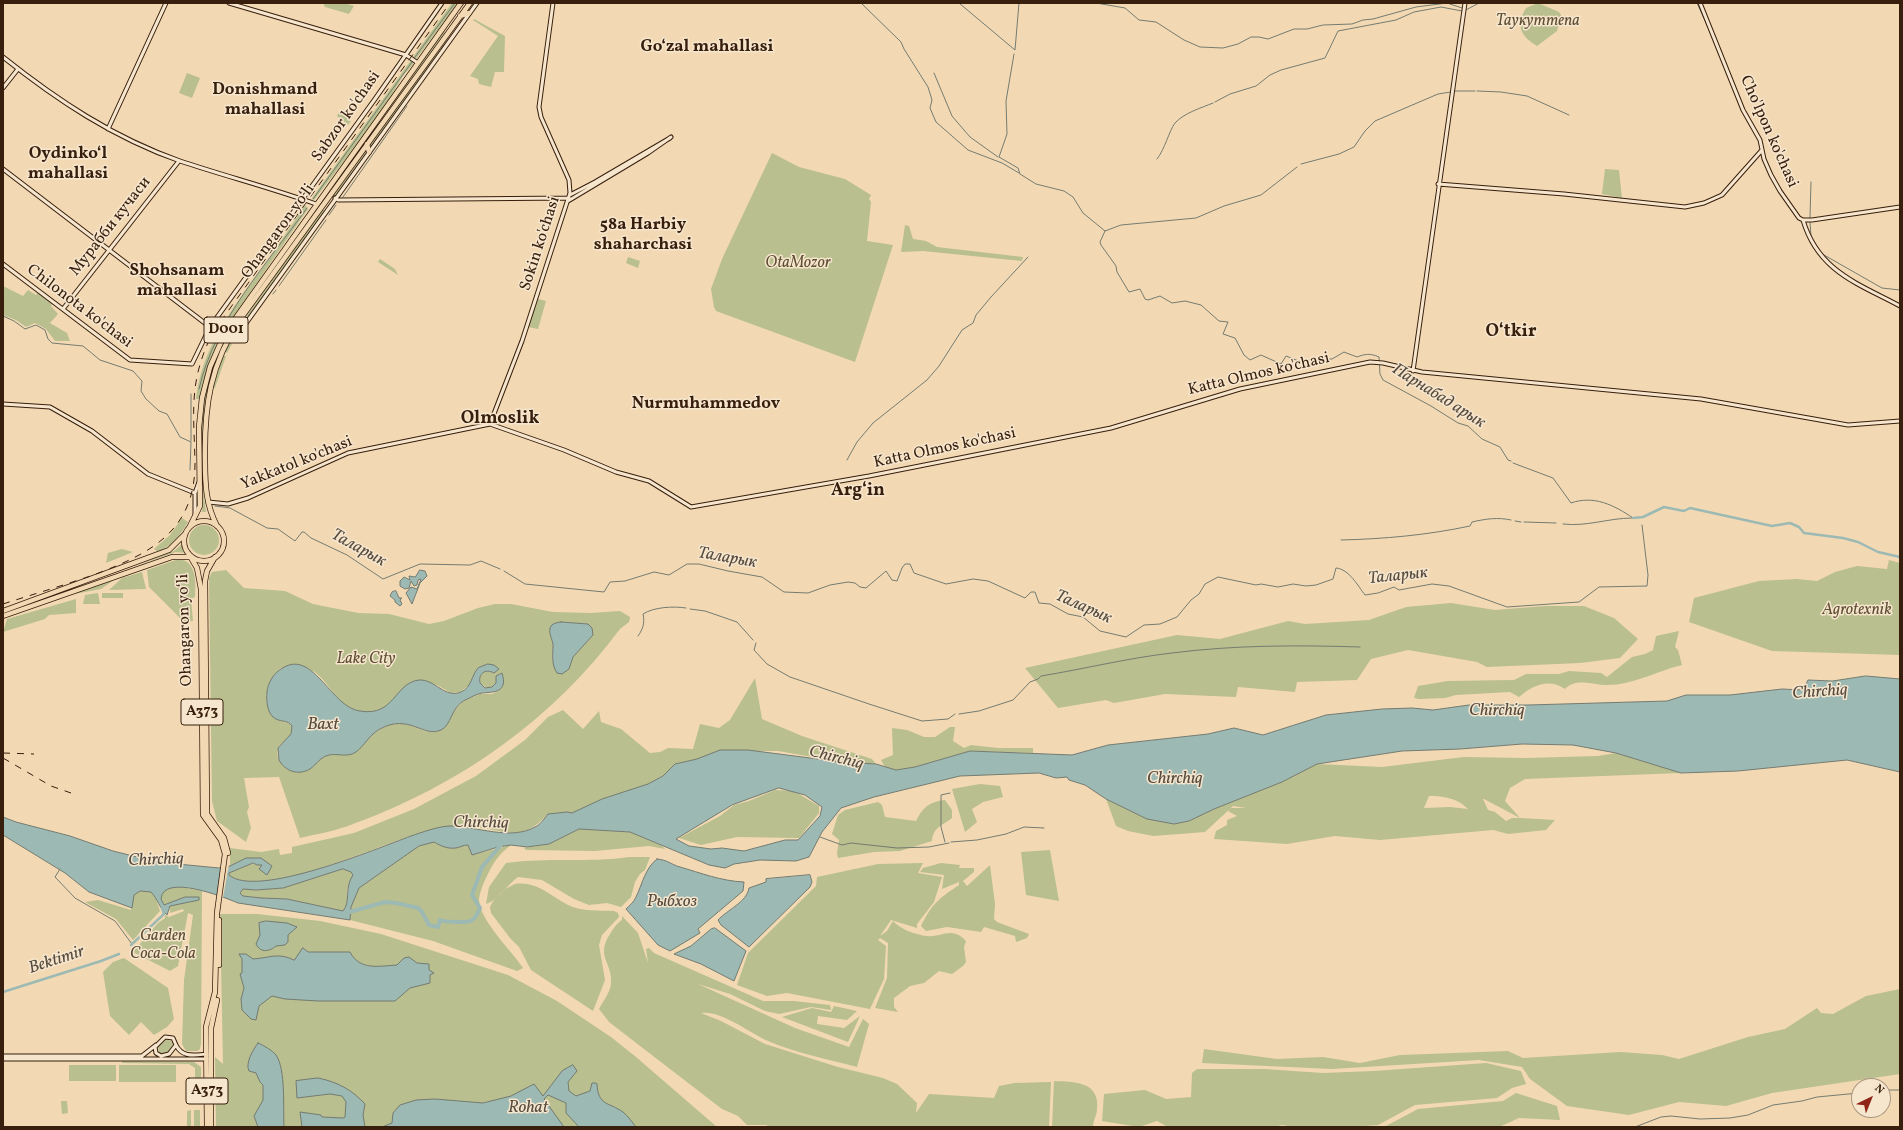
<!DOCTYPE html>
<html>
<head>
<meta charset="utf-8">
<style>
	body { margin:0 }
	#map { position:relative; width:1903px; height:1130px; overflow:hidden; background:#f2d9b3; font-family:Vollkorn,serif }
	canvas { display:block }
	.frame { position:absolute; inset:0; border:4px solid #371e0d; pointer-events:none }
	.north { position:absolute; left:1851px; top:1078px; width:40px; height:40px; box-sizing:border-box; background:#f7e6ce; border:1px solid #aa9681; border-radius:50%; rotate:43deg; font-size:11px; font-weight:700; line-height:16px; text-align:center; color:#371e0d }
	.north::after { content:''; display:block; margin:auto; width:14px; height:18px; background:#8f2418; clip-path:polygon(50% 0,100% 100%,50% 72%,0 100%) }
</style>
</head>
<body>
<div id="map">
<canvas width="1903" height="1130"></canvas>
<div class="frame"></div>
<div class="north">N</div>
</div>
<script>
const g = document.querySelector('canvas').getContext('2d');
g.lineJoin = 'round';
function fill(path, color) {
  g.fillStyle = color;
  g.fill(path, 'evenodd');
}
function strokePath(path, color, width, dash) {
  g.strokeStyle = color;
  g.lineWidth = width;
  g.lineCap = dash ? 'butt' : 'round';
  g.setLineDash(dash || []);
  g.stroke(path);
}
function drawText(font, color, halo, rows, align = 'center') {
  g.font = font + ' Vollkorn,serif';
  g.lineWidth = 3;
  g.setLineDash([]);
  g.textBaseline = 'middle';
  g.strokeStyle = halo;
  g.fillStyle = color;
  for (const [text, x, y, turn = 0] of rows) {
    g.save();
    g.translate(x, y);
    g.rotate((+turn || 0) * Math.PI / 180);
    g.textAlign = isNaN(turn) ? turn : align;
    if (halo) g.strokeText(text, 0, 0);
    g.fillText(text, 0, 0);
    g.restore();
  }
}
const green = new Path2D(`
	M323,3H344L354,6L349,14L325,7Z
	M452,3H458L416,59L413,57Z
	M1538,3L1559,12L1561,15L1557,31L1537,46C1521,36 1515,26 1526,8Z
	M474,19L505,36L504,72H495L491,87L479,84L478,79L470,76L498,36L473,20Z
	M444,31L445,32L348,166L347,165Z
	M448,38L449,40L371,148L370,145Z
	M411,60L413,62V64L403,76L388,101L344,161L314,200L312,198Z
	M187,73L200,78L192,98L179,93Z
	M339,112L351,121L348,125L337,116Z
	M366,151L367,153L334,199L332,198Z
	M772,153L799,167L845,179L871,195L869,199L871,202L867,241L893,245L855,362L716,311L714,307L711,289L722,259Z
	M1605,169L1619,170L1622,198L1602,194Z
	M305,205L308,209L228,324C214,347 204,372 200,399H196C202,347 232,309 262,268C277,247 291,226 305,205Z
	M323,209L325,211L243,324L240,325Z
	M905,225L909,226L913,239L926,241L937,247L1023,257L1022,261L923,251L901,252Z
	M285,252L232,328L212,374L205,404L203,434L204,498L206,512H202C206,482 200,452 202,421C207,350 245,307 285,252Z
	M628,257L640,261L638,268L626,263Z
	M380,259L395,269L398,275L378,262Z
	M3,286L23,296L28,290L36,295L38,292L52,304L51,306L58,314L50,323L67,333L70,341H55L46,329L35,323L26,327L16,320L3,315Z
	M538,299L546,301L538,329L528,327Z
	M241,328L227,353L225,352L236,331Z
	M223,355L226,356L215,388H213Z
	M182,518L188,522C181,534 172,546 158,552L154,549L170,535Z
	M189 540a15 15 0 1 1 30 0a15 15 0 1 1-30 0Z
	M182,544L186,553L176,552L138,565L174,551Z
	M122,549L133,552L106,563L108,553Z
	M176,560C197,557 196,584 195,597L191,599L193,621L184,622L149,587L147,570Z
	M1889,560L1900,563V655L1772,651L1689,622L1694,598L1759,581L1797,579L1817,581L1835,572L1857,566L1887,569Z
	M226,570L244,588L285,591L313,604L358,613L389,614L429,624L444,621L478,608L495,604H511L553,612L591,613L620,611L630,617L629,622L620,629C552,720 460,785 353,824C336,831 317,834 300,838L279,777L244,778L249,807L247,812L251,828L246,842L217,821L212,801L209,578L212,572ZM561,622L588,624L593,635L573,657L569,669L552,660L553,642ZM485,665H493L494,673C485,668 478,674 480,683L487,688L492,687L496,683V676L501,673L503,681L499,690L492,694H480L465,700L452,712L448,723L436,732L425,731L405,723L388,725L371,735L356,752C346,753 335,753 326,756C305,763 311,782 284,764C277,760 276,754 279,746L289,737L293,728L290,724L274,718C260,703 267,680 281,668C289,669 302,666 309,669C334,679 338,726 381,709C395,703 400,688 414,682L437,685L451,693L460,692L469,685L477,669Z
	M142,572L146,589L109,590L122,578Z
	M114,580L101,589L74,594Z
	M98,593L100,604H83L85,595Z
	M102,593H123V598H102Z
	M76,599V613L49,615L45,619L3,632L7,619Z
	M1451,603L1495,610L1545,606H1584L1614,618L1638,639L1620,658L1580,663L1487,667L1477,662L1408,650L1371,659L1357,680L1297,682L1295,692L1238,687L1236,697L1165,694L1114,703L1106,700L1058,708L1025,668L1177,635L1220,639L1288,621L1305,624L1369,620L1406,607Z
	M1679,631L1675,647L1678,650L1682,665C1657,671 1633,685 1607,685C1594,685 1575,677 1565,689C1549,678 1533,685 1519,697L1510,692L1456,695L1445,698L1419,699L1414,698L1418,686L1448,681L1514,680L1526,674H1559L1569,671L1601,673L1607,677L1632,657L1645,654L1653,650L1656,636Z
	M755,678L762,719L802,736L872,759L876,764L841,762L778,751H758L697,759L675,764L663,776L647,785L602,799L572,814L567,812L548,814C515,850 496,822 458,828C443,830 426,832 411,836C376,846 258,901 229,875V873L251,864L262,865L267,875L271,866C255,855 247,857 230,866V848L261,852L279,849L280,855L292,853V847L354,833L414,809L476,776L525,740L548,717L563,710L583,729L599,711L601,722L621,729L650,753L660,752L668,748L693,749L700,724L719,728L730,720Z
	M950,727H955L953,741L964,748L971,745L998,748H1033V753L970,751L915,767L896,770L885,767L881,760L893,755L892,728L907,730L924,737H935Z
	M1616,753L1681,773L1525,779L1510,788L1505,801L1520,818L1555,820L1546,830L1508,834L1493,830L1380,840L1335,836L1287,844L1214,839L1216,831L1227,825V820L1237,816L1228,811L1231,808H1246L1233,806L1205,832L1153,836L1128,831L1116,826L1106,799L1147,819L1174,824L1189,821L1214,809L1282,782L1317,764L1382,767L1464,757L1527,758L1598,756ZM1429,796C1444,796 1457,798 1468,809L1450,807L1424,808ZM1483,799H1484L1520,818H1512L1506,821L1495,812L1488,810Z
	M980,784L1000,786L1003,797L983,802L972,809L977,822L965,832L952,789Z
	M775,790L794,791L819,806V813L799,838L737,837L701,845L679,838L720,816L734,805L749,801Z
	M945,800L952,810V818C942,826 933,827 932,841L900,851L874,852L838,858L837,853L839,840L832,834L838,815L845,810L878,802L882,805L885,817L916,821C922,808 930,801 945,800Z
	M579,829L630,832L662,846L665,849L649,846L595,851L526,850L524,848L549,844Z
	M434,842C441,846 448,849 456,848C461,847 463,845 468,845L472,855L511,845C499,854 493,863 487,876C483,884 480,891 479,899C479,920 512,951 523,968L517,971L433,941L350,920L351,907L359,888L419,846Z
	M1050,850L1059,901L1026,895L1021,852Z
	M629,857H650L645,870L640,874L635,882L631,897L621,907L607,903L589,905L574,899L542,880L518,877C508,884 497,901 486,904L489,887L506,863C547,857 589,863 629,857Z
	M923,863L918,873L942,877L934,902L917,924V928L891,920L880,936L887,931L893,921C900,929 916,935 927,936C940,938 952,925 966,941L964,947L966,962L963,966L952,974L939,971L924,983L910,986L894,998V1007L898,1012L875,1008L887,978L888,943L880,938L878,940L886,946L884,979L870,1009L787,993L767,996L737,985L748,953L816,886L817,877L878,864Z
	M941,863L960,865L959,868H974V872L963,881L967,886L990,865L995,904L994,919L997,922L1029,934L1027,938L1016,942L1015,936L984,927L981,932L947,927L926,931L921,926C932,904 938,899 959,885V882L942,889L944,875L920,872L923,868Z
	M343,869L351,872L353,875L347,890V906L343,911L287,899L261,898L243,896L240,893L243,889L256,890L283,888Z
	M515,884C537,881 550,896 568,905C582,912 599,910 614,911L618,913L619,917L602,935L599,945L605,980L593,1011L531,970L519,947L510,938L491,913L490,907L493,901L505,889Z
	M175,886L202,891L201,1043L200,1049L197,1051H186L182,1044L184,980L193,915L188,913L178,966L170,971L133,952L158,923L165,918V915L169,917L184,911L183,909L170,913V906L198,897H185L164,905L161,900C160,891 166,887 175,886Z
	M140,891L151,892L155,896L160,911L133,940L116,919L85,902L98,900L131,910L134,895Z
	M220,914H257L320,921L381,934L508,975L557,1001L611,1037L636,1057L717,1127H216L215,1057L223,1064Z
	M622,916L638,933L648,963L646,949L649,948L654,953L763,1001H794L830,1005L831,1010L811,1007L779,1014L765,1011L730,994L698,984L795,1028L849,1047L863,1019L869,1024L857,1067C827,1059 796,1053 768,1041C747,1032 723,1011 701,1013L721,1021L765,1044L838,1067L883,1078L897,1084L917,1103L916,1113L929,1094L994,1098L999,1086L1014,1083L1051,1082L1049,1127H768L767,1125H747L738,1116L722,1109L609,1022L599,1009C603,1001 610,993 611,984C613,962 595,957 610,934C614,928 616,924 622,920Z
	M124,958L168,988L174,1019L167,1027L154,1035L141,1022L129,1035L110,1016L103,972L113,962Z
	M1900,989V1074L1772,1093L1726,1106L1679,1102L1629,1115L1567,1106L1530,1079L1522,1067L1479,1060L1332,1069L1202,1063L1204,1049L1277,1059L1323,1057L1360,1063L1400,1055L1508,1051L1523,1058L1621,1052L1662,1055L1679,1059L1748,1037L1785,1029L1817,1008L1821,1013L1833,1014L1866,996Z
	M834,1006L857,1011L847,1020L818,1016L817,1024L844,1028L860,1016L848,1042L782,1017L812,1008L831,1012Z
	M167,1039L172,1042L173,1046L168,1052L162,1054L159,1052L158,1047Z
	M122,1061L194,1062L201,1067V1080H195V1068L189,1064L122,1063Z
	M1486,1063L1521,1071L1526,1084L1512,1088L1497,1098L1415,1105L1378,1125L1352,1127H1294L1282,1125L1274,1127H1168L1157,1121L1139,1127L1102,1121L1104,1094L1145,1090L1166,1099L1191,1097L1192,1073L1197,1069H1264L1323,1073L1374,1071Z
	M69,1065H116V1081H69Z
	M119,1065H176V1082H119Z
	M1054,1081C1074,1082 1100,1081 1097,1109C1097,1115 1093,1120 1093,1127H1052Z
	M196,1082H200L202,1101L198,1103Z
	M1516,1093L1557,1106L1560,1120L1519,1118L1499,1127H1384L1418,1109L1503,1101Z
	M61,1101H67L68,1113L62,1114Z
	M191,1110V1127H187V1111Z
	M194,1110H200V1127H194Z`);
const water = new Path2D(`
	M420,570L425,571L427,576L420,583L412,604L406,593L411,587L417,589L421,579L418,580L417,585L414,586L411,581L409,588L405,589L400,586V581L404,577L410,580L409,576L415,577Z
	M396,591L399,598H402L400,600L402,604L400,606L395,602V600L390,596L392,592Z
	M561,622L588,624L592,628L593,635L573,657L569,669L562,674L557,673C551,664 553,655 553,644C552,639 549,634 550,628C552,623 556,623 561,622Z
	M488,664L494,665L499,669L494,673C485,668 478,674 480,683L485,688L492,687L496,683V676L502,673C508,692 495,692 482,693C476,694 470,698 465,700C450,708 452,725 441,730C423,738 409,713 380,729C369,735 365,745 356,752C347,758 338,753 329,755C320,757 317,764 310,769C298,776 285,771 279,760L278,748L291,734L292,726C288,720 282,722 276,719C267,715 266,700 267,692C268,683 273,674 281,669C313,647 330,707 360,711C395,717 394,683 419,680C435,679 445,699 461,692C472,687 471,676 478,668Z
	M1866,676L1900,679V772L1847,760L1738,771L1681,773L1616,753L1573,745L1522,744L1460,749L1402,751L1317,764L1282,782L1214,809L1189,821L1174,824L1147,819L1106,799L1085,785L1069,780L1067,777L1056,778L1039,773L960,776L874,797L841,808L822,832L809,857L796,861L760,860L734,864L725,868L709,865L630,832L579,829L549,844L527,847L511,845L498,847L472,855L468,845C463,845 461,847 456,848C447,849 441,846 434,842L419,846L359,888L351,907L350,920L238,903C224,897 163,873 161,899L164,905L185,897H199V900L170,906L167,915C159,908 158,899 151,892L140,891L134,895L132,908L89,892L65,873L3,835V817L16,822L70,836L113,851L157,862L219,868L230,866L246,858H261L272,866L267,875L259,869L262,865H257L253,863L229,873V875C257,899 378,848 411,836C423,832 436,827 449,826C477,826 510,841 535,827C540,825 544,819 548,814L567,812L572,813L602,799L648,784L663,776L675,764L697,759L720,750H748L841,762L876,764L896,770L915,767L970,751L1072,755L1108,745L1208,734L1234,728L1263,735L1326,715L1382,709L1412,708L1433,710L1469,705H1528L1667,701L1686,695H1730L1782,689L1803,690L1808,680L1832,681ZM779,788L805,795L822,807L820,816L798,840H785L744,851L722,848L711,849L689,846L676,839L732,805ZM343,869L351,872L353,875C344,888 351,902 343,911L287,899L261,898L243,896L240,893L243,889L256,890L283,888Z
	M657,859C668,860 670,864 680,867C701,873 721,881 744,882L743,891L698,929L700,933L670,951L658,945L626,909C629,906 634,902 636,897C642,885 645,868 657,859Z
	M810,875L812,882L810,887L749,947L721,925L718,920C727,910 747,902 749,888L766,882V879Z
	M266,921L287,923L297,927L288,935V942L285,945L276,946C270,951 261,954 256,944L260,935L259,923Z
	M715,928L746,951L734,981L701,964L674,954L691,946L711,929Z
	M303,948L308,952H350C360,971 379,966 397,965L404,958L409,957L417,963L429,964V970L434,973L430,975V983L410,988L395,1001H318L285,999L272,996L259,1006L256,1020L251,1019L242,1010L241,999L244,988L240,974L242,973V959L239,954H246L253,959C269,958 278,952 294,960Z
	M258,1043C263,1045 273,1051 276,1055C286,1069 283,1110 284,1127H258L254,1116L263,1100V1085L260,1082L256,1073L249,1071C245,1063 253,1050 258,1043Z
	M573,1065L577,1071L568,1082L569,1091L576,1096L590,1091L592,1083H596L597,1084C598,1106 609,1102 623,1112C628,1116 632,1122 636,1127H579L566,1113V1103L548,1095L544,1099L564,1127H382L392,1123L393,1113L400,1105L416,1100L435,1099L483,1103L511,1096L534,1084L543,1096L562,1071Z
	M318,1078C338,1082 352,1090 365,1104L363,1115L365,1127H302L300,1112L321,1115L322,1117L343,1118L345,1117L346,1102L342,1096L330,1094L297,1098L296,1081Z`);
const pier = new Path2D(`
	M229,864L223,898L217,897L223,865Z`);
const stream = new Path2D(`
	M861,3L901,42L904,49L928,87L932,100L930,108L936,122L968,150L1002,163L1019,173
	M959,3L1015,50L1019,3
	M1096,3L1125,8L1139,20L1156,22L1184,40L1200,47L1223,48L1238,44L1251,37H1259L1268,39L1294,29H1307L1323,25L1352,24L1363,20L1373,19L1416,7L1447,3L1462,8
	M1697,3L1713,38
	M1466,10L1479,3
	M1014,54L1006,101L1007,134L999,157L1018,168L1020,174L1036,184L1064,191L1073,197L1083,213L1105,231L1121,225L1196,218L1224,206L1261,195L1297,167
	M415,57L455,3
	M934,73L952,116L970,137L998,157
	M1455,91H1475
	M1477,91L1501,92L1527,96L1569,115
	M1215,102L1230,94L1256,86L1270,75L1281,70L1325,58L1338,31L1396,20L1414,12L1441,7L1462,11
	M1157,159C1165,149 1169,131 1175,123C1184,113 1201,108 1213,103
	M1301,164L1339,154L1354,147L1365,131L1375,121L1438,94L1451,92
	M343,197L407,106
	M313,199L412,62
	M329,215L336,205
	M1810,218L1811,182
	M1810,222L1811,236
	M1105,231L1100,242L1101,245L1116,266L1117,272L1129,292L1140,289L1145,299L1148,300L1160,296L1172,303L1185,301L1201,305L1219,321L1228,322L1223,334L1235,338L1244,355L1250,360L1261,355L1281,364L1286,356L1301,362L1311,359H1332L1344,352L1357,357C1365,354 1370,353 1379,357L1380,374L1383,380L1431,406L1458,423L1468,426L1482,439L1500,447L1508,460L1511,461
	M1824,255L1882,288L1900,290
	M279,286L326,220
	M273,294L276,290
	M3,316L14,321L25,329L36,325L45,330L48,339L52,343L83,346L100,360L133,371L142,381L141,391L146,399L159,411L167,414L180,437L191,442L190,470
	M199,389C215,319 267,264 307,208
	M191,394V441
	M847,460L857,442L873,423L927,380L939,366L962,330L973,323L976,315L991,297L1028,257
	M1513,463L1553,478L1571,503C1594,495 1614,505 1633,518
	M215,506L230,508L267,528L278,529L295,541L302,532H304L311,538L347,555L383,579L420,564L470,565L481,561L500,569
	M1515,521L1521,522
	M1524,522L1556,523
	M1563,524C1586,527 1609,518 1632,518
	M1341,540C1384,539 1428,535 1470,526L1472,522C1485,519 1498,517 1511,520
	M504,571L525,584L604,592L610,582L625,581L654,572L669,575L687,564H699L728,571L762,577L784,592L808,593L830,585L848,582L855,583L860,587L866,588L886,571L892,580L897,581L902,568L905,564H910L914,573L946,584L973,579L988,581L1025,598L1031,592H1035L1039,603L1050,604L1068,614L1083,617L1100,631L1126,637L1144,625L1160,624L1177,617L1191,600L1199,594L1205,584L1218,577L1256,585L1261,584L1278,587L1293,584L1306,586L1316,585L1333,579L1336,568C1349,569 1358,586 1365,595L1378,593L1394,587L1399,590L1432,584L1449,586L1507,607L1579,602L1599,587L1647,586L1648,575L1642,525
	M690,609L705,611L737,622L753,640
	M638,636C643,629 645,623 643,614C654,607 673,606 686,608
	M756,643L754,650L767,664L790,677L869,704L922,721L948,719L955,714
	M959,714L979,711L1013,700L1030,682L1038,679L1041,676C1084,669 1128,658 1172,653C1234,645 1298,645 1360,647
	M820,837L842,845L851,843L897,848L929,847L949,843
	M945,842L941,827V795L950,793
	M951,842L977,840L1006,834L1024,827L1044,828
	M60,869L55,877L75,898L115,921L132,944
	M1883,1090H1900
	M1635,1127L1661,1117L1671,1116L1700,1119L1730,1118L1748,1115L1773,1105L1802,1101L1817,1097L1859,1093`);
const canal = new Path2D(`
	M1633,518L1643,517L1664,507L1684,511L1690,508L1772,526L1790,523L1799,527L1804,533L1843,538L1858,542L1878,552L1900,557
	M131,945L164,914L162,908
	M3,992L101,961L119,954`);
const river = new Path2D(`
	M346,913L385,902L396,903L418,908L422,912L429,925L438,927L440,920C445,922 465,923 470,921C475,920 478,913 480,908L472,895L482,867L501,845`);
const secondary = new Path2D(`
	M229,3L406,55L418,63
	M1700,3L1743,110L1760,140L1764,159L1771,175L1780,191L1799,218L1803,220H1812L1900,207
	M3,57C57,100 114,138 180,161C225,176 271,188 316,204
	M3,88L18,69
	M108,129L166,3
	M3,169L210,327
	M1438,184L1564,194L1685,207L1704,203L1722,195L1762,150
	M570,195L595,182L670,138
	M335,198L338,200L569,198
	M568,201L648,153L671,137
	M1803,220C1818,271 1857,283 1900,306
	M3,264L130,360L192,364L210,327L375,99L442,3
	M63,309L179,161
	M235,329L244,326L477,3
	M1413,371L1465,3
	M3,404L50,407L92,431L148,474L195,493
	M490,424L564,450L616,472L649,481L691,507L869,476L1111,428L1240,389L1370,362L1383,363L1422,372L1701,399L1848,425L1900,421
	M490,424L522,341L570,193L569,180L541,117L539,107L553,3
	M208,502L228,504L248,498L348,453L490,424
	M195,514V493L199,482
	M165,1037L173,1038L176,1045L169,1054L161,1056L156,1053L155,1047Z
	M176,1045C182,1058 195,1055 207,1054
	M3,1056H142L156,1045
	M3,1059H207`);
const highway = new Path2D(`
	M460,16L469,13
	M367,144L369,152
	M184 541a20 20 0 1 1 40 0a20 20 0 1 1-40 0Z
	M217,526C206,505 205,485 205,461C204,406 210,364 241,318L470,3
	M189,528L200,506L199,427L202,398L210,367L225,333L461,3
	M190,556L197,568L201,589L203,815L221,840L225,854L217,913L215,992L206,1027L207,1127
	M215,557L207,571L205,581L207,814L224,838L228,853
	M3,611L169,550L185,534
	M3,616L172,557H192
	M219,965V920
	M211,1127V1028L217,1000`);
const rail = new Path2D(`
	M3,604C34,594 65,585 96,574C151,553 195,531 195,463C194,411 188,382 213,332L450,3
	M3,753L34,754
	M3,758L51,786L71,793`);
const shields = [
	[226,330,44],
	[202,712,42],
	[207,1091,42]
];
const shieldNames = [
	["D001",226,330],
	["A373",202,712],
	["A373",207,1091]
];
const parkNames = [
	["Таукуттепа",1538,22],
	["OtaMozor",798,264],
	["Agrotexnik",1857,611],
	["Lake City",366,660],
	["Garden",163,937],
	["Coca-Cola",163,955]
];
const streetNames = [
	["Sabzor ko'chasi",347,117,-55],
	["Cho'lpon ko'chasi",1768,132,66],
	["Мурабби кучаси",111,227,-52],
	["Ohangaron yoʻli",279,232,-54],
	["Sokin ko'chasi",541,244,-72],
	["Chilonota ko'chasi",79,307,37],
	["Katta Olmos ko'chasi",1259,375,-13],
	["Katta Olmos ko'chasi",945,449,-12],
	["Yakkatol ko'chasi",297,464,-22],
	["Ohangaron yoʻli",186,630,-92]
];
const neighbourhoodNames = [
	["Goʻzal mahallasi",707,48],
	["Donishmand",265,91],
	["mahallasi",265,111],
	["Oydinkoʻl",68,155],
	["mahallasi",68,175],
	["58a Harbiy",643,226],
	["shaharchasi",643,246],
	["Shohsanam",177,272],
	["mahallasi",177,292],
	["Nurmuhammedov",706,405]
];
const waterNames = [
	["Парнабад арык",1438,397,32],
	["Таларык",358,549,29],
	["Таларык",727,559,10],
	["Таларык",1398,577,-6],
	["Таларык",1083,608,24],
	["Chirchiq",1820,693,-4],
	["Chirchiq",1497,712],
	["Baхt",323,726],
	["Chirchiq",836,759,14],
	["Chirchiq",1175,780],
	["Chirchiq",481,824,1],
	["Chirchiq",156,861,-2],
	["Рыбхоз",672,903],
	["Bektimir",57,961,-18],
	["Rohat",528,1109]
];
const quarterNames = [
	["Oʻtkir",1511,333],
	["Olmoslik",500,420],
	["Argʻin",858,492]
];
fill(green, '#b9bf8e');
fill(water, '#9cb9b4');
strokePath(water, '#747b71', 1);
fill(pier, '#f2d9b3');
strokePath(stream, '#747b71', 1);
strokePath(canal, '#9cb9b4', 2.5);
strokePath(river, '#9cb9b4', 4);
strokePath(secondary, '#371e0d', 5);
strokePath(highway, '#371e0d', 6);
strokePath(secondary, '#f7e6ce', 3);
strokePath(highway, '#f2d9b3', 4.5);
strokePath(rail, '#371e0d', 1, [7, 7]);
for (const [x, y, w] of shields) {
  const box = new Path2D();
  box.roundRect(x - w / 2, y - 13, w, 26, 3);
  g.fillStyle = '#f7e6ce';
  g.fill(box);
  strokePath(box, '#371e0d', 1);
}
drawText('bold 15px', '#371e0d', null, shieldNames);
drawText('italic 16px', '#5e4e34', '#f7e6ce', parkNames);
drawText('16px', '#371e0d', '#f7e6ce', streetNames);
drawText('bold 17px', '#371e0d', '#f7e6ce', neighbourhoodNames);
drawText('italic 17px', '#554c3f', '#f7e6ce', waterNames);
drawText('bold 18px', '#371e0d', '#f7e6ce', quarterNames);
</script>
</body>
</html>
